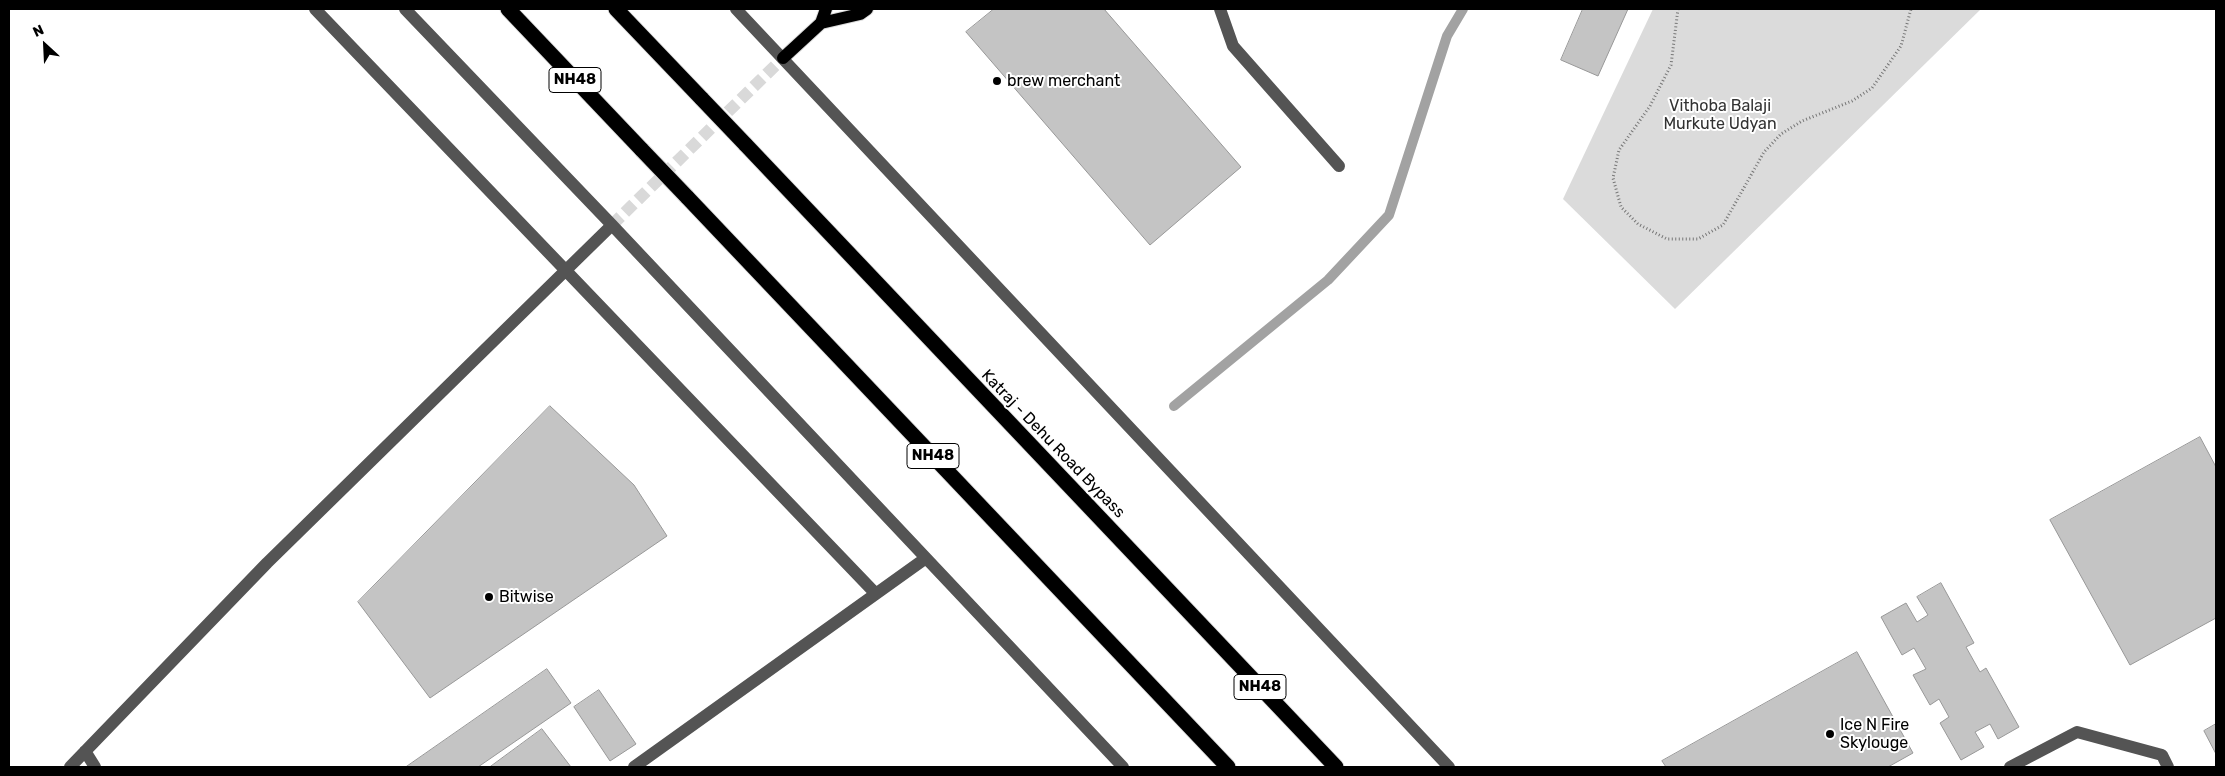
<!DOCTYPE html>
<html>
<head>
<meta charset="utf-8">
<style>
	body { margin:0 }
	#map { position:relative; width:2225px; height:776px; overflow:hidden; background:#fff; font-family:Rubik,sans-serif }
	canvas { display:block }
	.frame { position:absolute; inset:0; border:10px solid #000; pointer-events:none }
	.north { position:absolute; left:20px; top:20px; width:50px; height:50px; -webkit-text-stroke:4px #fff; paint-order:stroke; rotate:335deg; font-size:14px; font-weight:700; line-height:20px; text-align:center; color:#000 }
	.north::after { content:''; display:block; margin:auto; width:18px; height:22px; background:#000; clip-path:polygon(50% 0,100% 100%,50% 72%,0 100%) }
</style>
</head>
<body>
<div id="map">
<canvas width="2225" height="776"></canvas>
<div class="frame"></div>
<div class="north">N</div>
</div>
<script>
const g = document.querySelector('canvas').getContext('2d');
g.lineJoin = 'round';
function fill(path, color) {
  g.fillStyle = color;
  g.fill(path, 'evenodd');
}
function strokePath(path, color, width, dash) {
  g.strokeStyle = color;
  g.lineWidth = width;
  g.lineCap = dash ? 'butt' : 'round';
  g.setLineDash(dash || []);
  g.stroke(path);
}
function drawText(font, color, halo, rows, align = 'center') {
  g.font = font + ' Rubik,sans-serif';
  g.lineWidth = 4;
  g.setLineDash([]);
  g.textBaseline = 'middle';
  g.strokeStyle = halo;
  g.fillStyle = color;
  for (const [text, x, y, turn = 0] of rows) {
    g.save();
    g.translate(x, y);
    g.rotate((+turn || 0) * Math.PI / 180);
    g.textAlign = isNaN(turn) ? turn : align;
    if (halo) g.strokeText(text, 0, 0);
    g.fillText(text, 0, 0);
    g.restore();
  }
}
const green = new Path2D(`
	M1653,9H1981L1675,309L1563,199Z`);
const stream = new Path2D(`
	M1174,406L1328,280L1389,215L1447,36L1463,9`);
const building = new Path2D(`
	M994,9H1104L1241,167L1150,245L966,32Z
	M1583,9H1628L1598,76L1561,60Z
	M550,406L634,485L667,536L430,698L358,602Z
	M2200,437L2216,467V618L2130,665L2050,520Z
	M1941,583L1974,643L1966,647L1980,672L1986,668L2019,727L1998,739L1990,724L1975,732L1984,747L1961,760L1940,723L1949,717L1939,699L1930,705L1913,675L1926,669L1914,648L1902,655L1881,617L1906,603L1917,622L1928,615L1917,597Z
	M1857,652L1913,753L1888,767H1666L1662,761Z
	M547,669L571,703L478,767H406Z
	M599,690L636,744L610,761L574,707Z
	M2216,724V754L2204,731Z
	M542,729L571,767H490Z`);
const minorTunnel = new Path2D(`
	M612,225L783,58`);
const path = new Path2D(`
	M1678,9L1671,65L1650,106L1619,150L1613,178L1621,207L1638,224L1667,239H1698L1723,225L1764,152L1781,134L1802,121L1852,101L1872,88L1901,46L1911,9`);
const minor = new Path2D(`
	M315,9L876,594
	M405,9L612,225L1123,767
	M736,9L1449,767
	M1220,9L1233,46L1339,166
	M85,751L95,767
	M70,767L267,563L612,225
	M634,767L926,558
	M2010,767L2077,732L2162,755L2168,767`);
const major = new Path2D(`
	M821,23L826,9
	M783,58L821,23L860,14L867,9`);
const highway = new Path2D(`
	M508,9L642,150
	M616,9L702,99
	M745,144L1336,767
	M687,197L1228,767`);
const highwayBridge = new Path2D(`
	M702,99L745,144
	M642,150L687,197`);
const markers = [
	[997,81,5,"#000"],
	[489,597,5,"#000"],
	[1830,734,5,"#000"]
];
const shields = [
	[575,80,52],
	[933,456,52],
	[1260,687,52]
];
const shieldNames = [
	["NH48",575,80],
	["NH48",933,456],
	["NH48",1260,687]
];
const poiNames = [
	["brew merchant",1007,81],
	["Bitwise",499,597],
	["Ice N Fire",1840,725],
	["Skylouge",1840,743]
];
const parkNames = [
	["Vithoba Balaji",1720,106],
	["Murkute Udyan",1720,124]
];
const streetNames = [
	["Katraj - Dehu Road Bypass",1053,444,46]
];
fill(green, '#dbdbdb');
strokePath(stream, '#a2a2a2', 10);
fill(building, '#c4c4c4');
strokePath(building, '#989898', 1);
strokePath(minorTunnel, '#d9d9d9', 12, [12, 6]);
strokePath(major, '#dbdbdb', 14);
strokePath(highway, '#dbdbdb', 17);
strokePath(path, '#767676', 3, [1, 2.5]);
strokePath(minor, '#545454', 12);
strokePath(major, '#000', 12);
strokePath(highway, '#000', 15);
strokePath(highwayBridge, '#dbdbdb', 17, []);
strokePath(highwayBridge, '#000', 15);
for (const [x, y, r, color] of markers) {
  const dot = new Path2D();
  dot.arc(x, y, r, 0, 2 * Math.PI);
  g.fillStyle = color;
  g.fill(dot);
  strokePath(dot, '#fff', 2);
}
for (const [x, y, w] of shields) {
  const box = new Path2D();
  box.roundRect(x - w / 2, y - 12.5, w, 25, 4);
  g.fillStyle = '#fff';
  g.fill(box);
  strokePath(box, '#000', 1);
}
drawText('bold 15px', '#000', null, shieldNames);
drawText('16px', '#000', '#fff', poiNames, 'left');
drawText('16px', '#323232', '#fff', parkNames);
drawText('16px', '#000', '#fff', streetNames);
</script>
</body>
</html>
